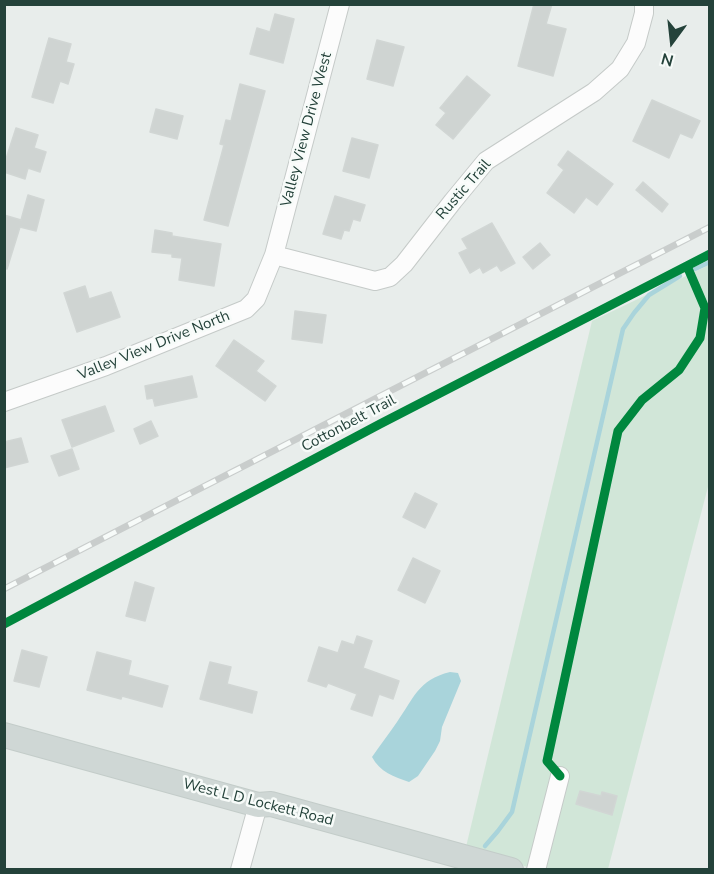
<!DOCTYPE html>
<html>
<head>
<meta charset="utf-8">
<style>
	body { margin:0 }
	#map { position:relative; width:714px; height:874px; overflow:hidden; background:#e8edeb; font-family:"Nunito Sans",sans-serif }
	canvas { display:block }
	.frame { position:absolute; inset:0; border:6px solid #24423a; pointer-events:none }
	.north { position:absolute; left:642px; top:12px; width:60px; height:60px; -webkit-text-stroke:4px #f7fbf9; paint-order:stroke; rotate:195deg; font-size:16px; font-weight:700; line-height:24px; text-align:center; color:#24423a }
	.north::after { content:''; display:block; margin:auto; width:21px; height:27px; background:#24423a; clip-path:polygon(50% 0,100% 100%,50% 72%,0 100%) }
</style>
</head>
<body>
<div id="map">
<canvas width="714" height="874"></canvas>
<div class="frame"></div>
<div class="north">N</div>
</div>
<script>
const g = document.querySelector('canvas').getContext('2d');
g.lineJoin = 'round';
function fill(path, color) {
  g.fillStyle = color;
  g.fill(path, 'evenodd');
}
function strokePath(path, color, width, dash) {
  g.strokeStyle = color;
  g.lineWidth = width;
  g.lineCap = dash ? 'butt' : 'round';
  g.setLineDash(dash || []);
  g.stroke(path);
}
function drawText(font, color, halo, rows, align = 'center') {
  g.font = font + ' "Nunito Sans",sans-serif';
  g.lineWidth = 5;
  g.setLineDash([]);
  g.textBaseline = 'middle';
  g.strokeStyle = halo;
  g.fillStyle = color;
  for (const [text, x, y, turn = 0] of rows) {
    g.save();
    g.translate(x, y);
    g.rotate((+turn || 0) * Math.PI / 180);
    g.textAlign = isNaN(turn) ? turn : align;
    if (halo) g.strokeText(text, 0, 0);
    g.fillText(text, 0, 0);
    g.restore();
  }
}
const green = new Path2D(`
	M709,265V483L608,869H536L465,851L592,321Z`);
const water = new Path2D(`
	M450,672L458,673L461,681L442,727L440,741L435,751L418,776L409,782C394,777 380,772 372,757C380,745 389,734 397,722C414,698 418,680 450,672Z`);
const stream = new Path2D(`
	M695,269L710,262
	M485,846L498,831L512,812L623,329L634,313L649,295L680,276`);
const building = new Path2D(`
	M534,4H552L546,24L566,29L553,76L518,66Z
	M275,14L294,19L283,63L250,54L257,28L270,32Z
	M49,38L71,44L66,62L74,64L68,84L60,81L53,103L32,97Z
	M377,40L404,47L393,86L367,79Z
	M467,76L490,95L453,139L436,125L446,113L440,108Z
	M240,84L265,91L228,226L204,220L224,145L220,144L226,120L231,121Z
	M652,100L700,121L692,138L680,133L669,158L633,141Z
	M156,109L183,116L177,139L150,132Z
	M16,128L38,135L34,148L46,152L40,172L28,168L25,179L4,172V165Z
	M352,138L378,145L369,178L343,171Z
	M568,151L613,184L597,205L586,197L574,213L547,193L564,170L558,165Z
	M643,182L668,204L662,212L636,190Z
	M28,195L44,200L36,231L20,227L7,269L4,268V215L21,220Z
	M335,196L365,205L360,221L353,219L349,231L344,230L341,239L323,234Z
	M492,223L515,263L501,271L497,265L483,273L480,267L470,273L459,253L468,249L462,239Z
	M155,230L172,233V236L221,244L214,286L179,280L182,258L172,257V254L152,252Z
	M540,243L550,255L533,269L523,257Z
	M85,286L89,299L111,292L120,317L77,332L64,293Z
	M295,311L326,315L322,343L292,339Z
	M234,340L264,361L256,371L276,386L265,401L216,366Z
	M192,376L197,397L155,406L153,398L147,399L145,386Z
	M105,406L114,431L72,447L62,420Z
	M151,421L158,436L140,444L134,429Z
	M21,438L28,462L4,468V442Z
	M72,449L79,469L59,476L51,456Z
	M415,493L437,504L425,528L403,517Z
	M413,558L440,571L425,603L398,590Z
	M135,582L154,588L145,621L126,616Z
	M357,636L372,641L363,668L399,681L393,699L379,694L372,716L351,709L357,694L328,683L326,687L308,681L319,647L338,653L342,641L354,645Z
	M22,650L47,657L39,687L14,681Z
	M97,652L131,661L128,675L168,686L162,707L122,696L121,699L87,690Z
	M210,662L231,667L227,684L257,692L252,713L200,699Z
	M580,791L601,796L602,792L617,796L612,815L576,804Z`);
const minor = new Path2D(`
	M274,255L375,281L390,277L404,264L453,201L486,161L594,92L620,69L636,43L644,13V4
	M4,402L106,366L246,309L256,299L274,255L340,4
	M240,870L258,805
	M536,870L560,776`);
const major = new Path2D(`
	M4,735L258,805L271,804L511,870`);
const rail = new Path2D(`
	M4,589L710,227`);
const cycleway = new Path2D(`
	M4,624L380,424L710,254
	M560,776L547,761L618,431L642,400L679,370L700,338L705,308L687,266`);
const streetNames = [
	["Valley View Drive West",307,130,-75],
	["Rustic Trail",464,190,-49],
	["Valley View Drive North",154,346,-22],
	["Cottonbelt Trail",349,424,-28],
	["West L D Lockett Road",258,803,14]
];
fill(green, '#d1e6d8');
fill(water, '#a9d4db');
strokePath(stream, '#a9d4db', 4.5);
fill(building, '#cfd4d2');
strokePath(building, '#d1d6d4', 1.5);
strokePath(minor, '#c5cac8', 20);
strokePath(major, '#c3ccc9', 26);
strokePath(minor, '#fcfcfc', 18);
strokePath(major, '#cfd7d5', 24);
strokePath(rail, '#c9cdcc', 7);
strokePath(rail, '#f7fbf9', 4.5, [14]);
strokePath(cycleway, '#00873e', 9);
drawText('15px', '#24423a', '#f7fbf9', streetNames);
</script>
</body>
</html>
